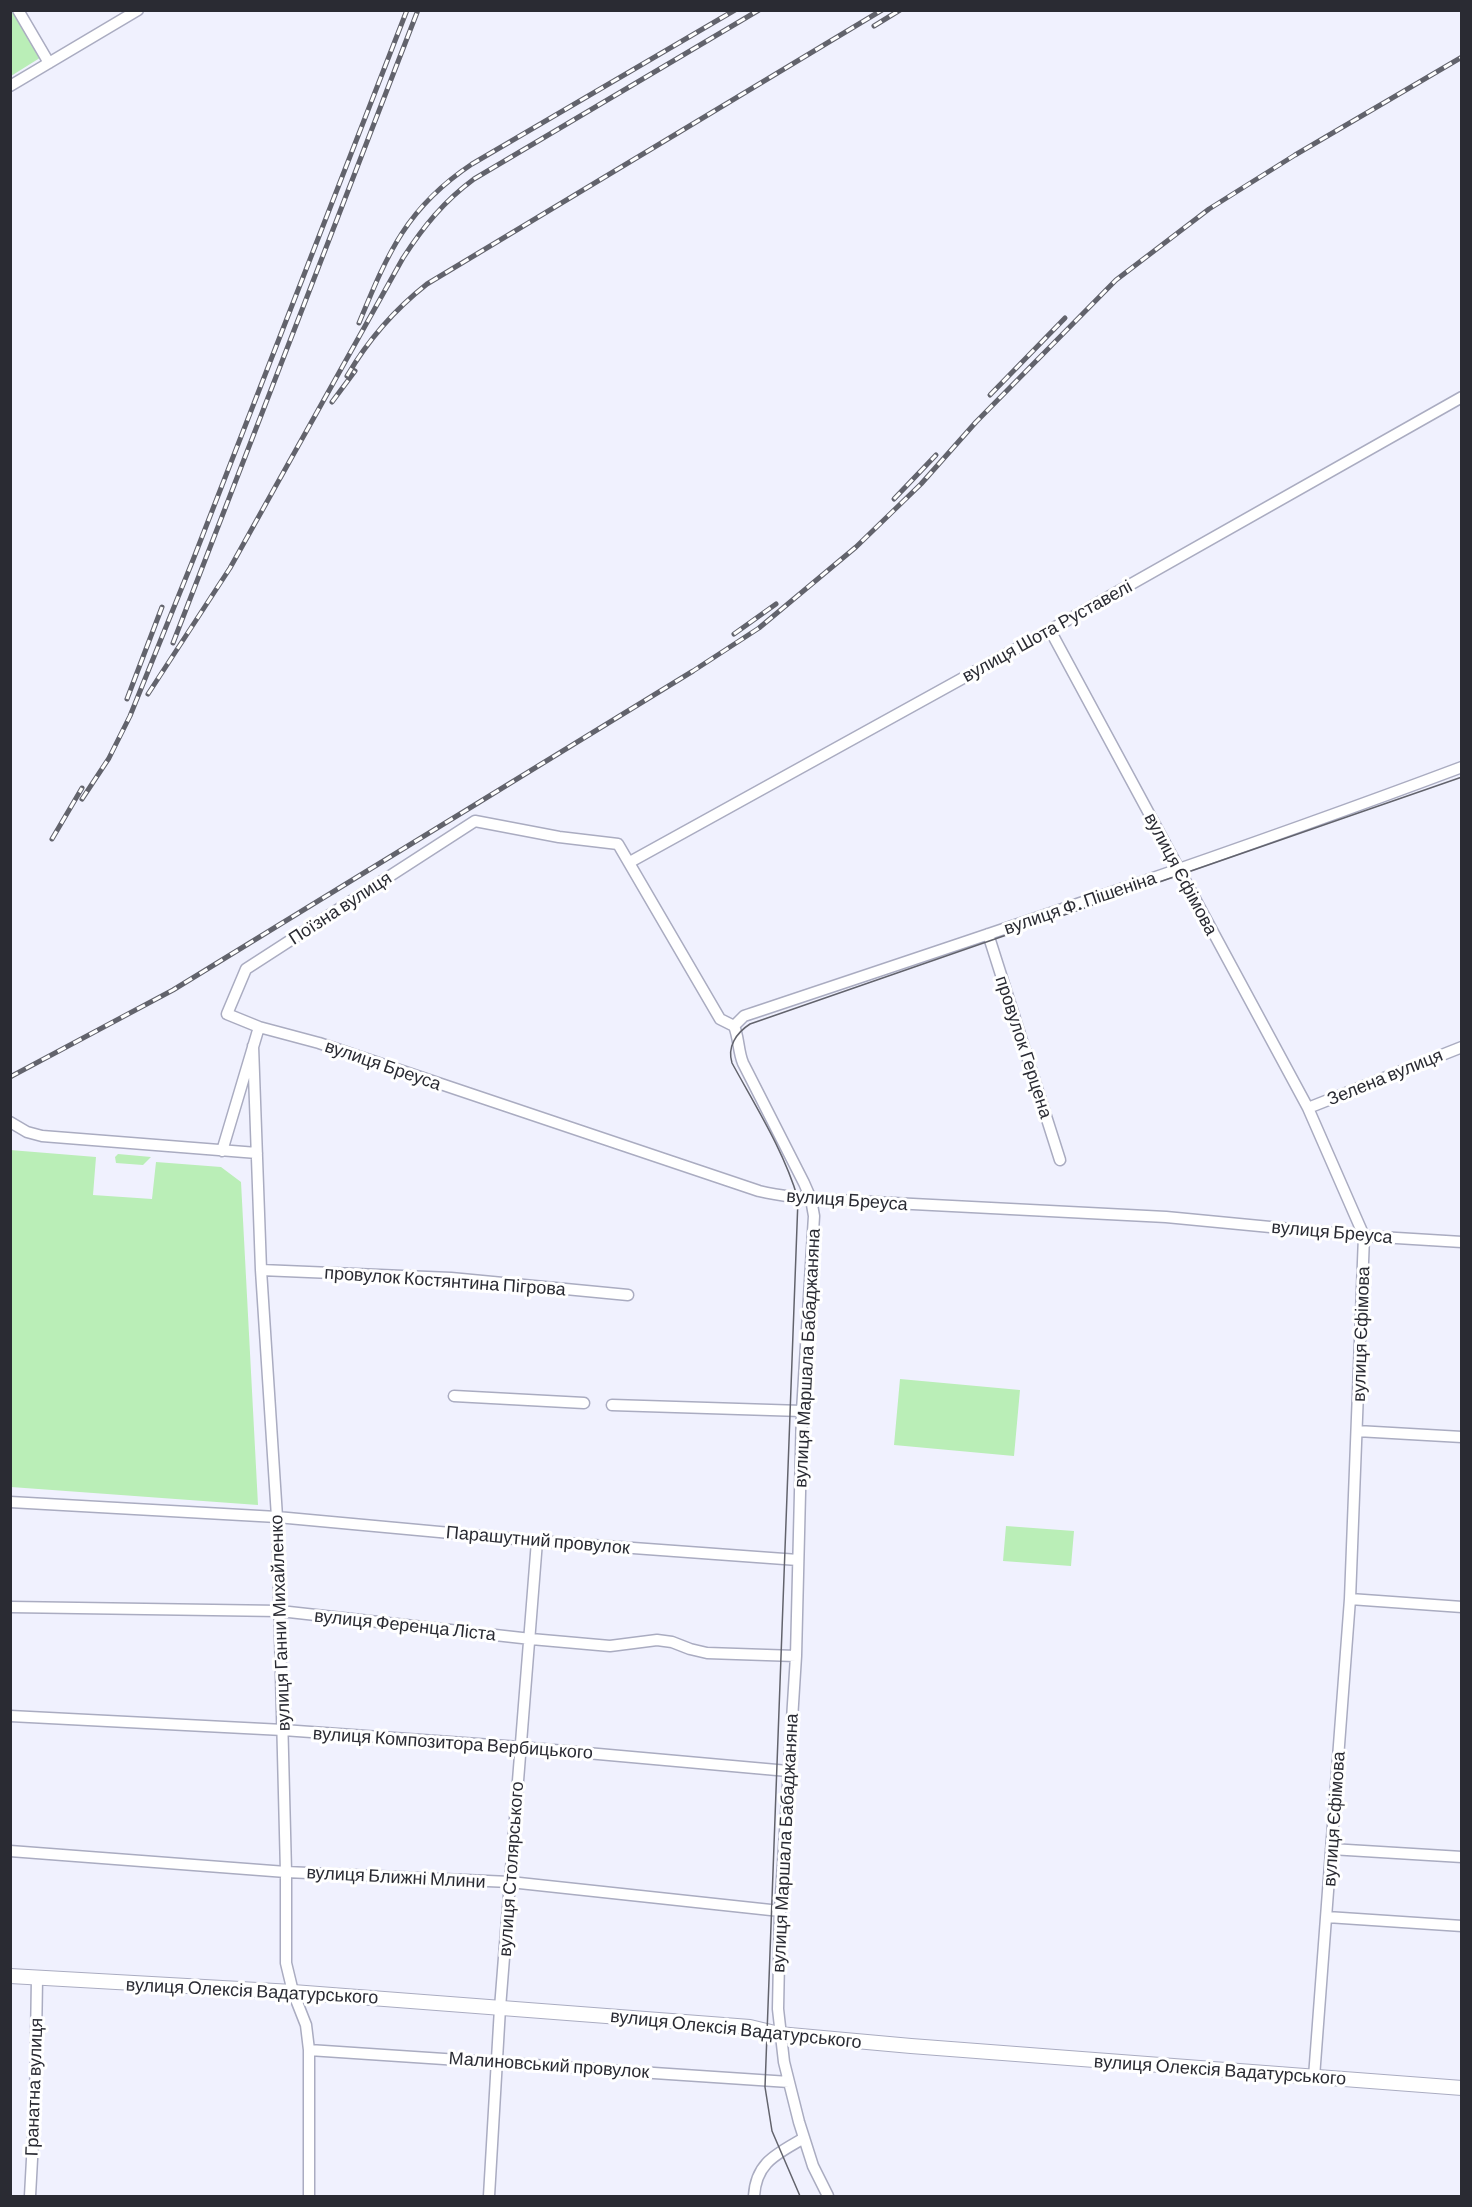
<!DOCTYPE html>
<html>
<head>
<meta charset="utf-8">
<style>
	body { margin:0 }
	#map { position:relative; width:1472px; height:2207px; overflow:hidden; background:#f0f1fe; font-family:Barlow,sans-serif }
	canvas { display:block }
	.frame { position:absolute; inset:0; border:12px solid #2a2b33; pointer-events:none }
</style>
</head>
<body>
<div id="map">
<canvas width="1472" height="2207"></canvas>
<div class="frame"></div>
</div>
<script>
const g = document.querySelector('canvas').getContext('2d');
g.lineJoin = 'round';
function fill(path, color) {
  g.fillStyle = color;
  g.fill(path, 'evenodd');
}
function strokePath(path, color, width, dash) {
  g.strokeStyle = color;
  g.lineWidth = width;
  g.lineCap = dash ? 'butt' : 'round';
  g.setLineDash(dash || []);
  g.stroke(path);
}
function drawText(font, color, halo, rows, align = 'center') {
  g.font = font + ' Barlow,sans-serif';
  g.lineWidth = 6;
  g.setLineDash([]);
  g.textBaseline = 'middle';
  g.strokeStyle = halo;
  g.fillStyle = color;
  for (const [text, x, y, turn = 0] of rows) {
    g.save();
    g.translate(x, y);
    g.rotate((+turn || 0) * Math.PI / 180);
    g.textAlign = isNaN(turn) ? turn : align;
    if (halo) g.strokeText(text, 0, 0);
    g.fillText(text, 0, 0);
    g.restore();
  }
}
const green = new Path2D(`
	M11,11H15L43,56L11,76Z
	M10,1150L96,1157L93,1195L152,1199L156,1162L221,1167L241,1182L258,1505L11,1487Z
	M118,1154L151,1157L143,1165L116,1163L115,1157Z
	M900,1379L1020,1390L1014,1456L894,1445Z
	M1006,1526L1074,1531L1071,1566L1003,1561Z`);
const minor = new Path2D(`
	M18,10L49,63
	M10,86L138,10
	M1050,630L1308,1108L1364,1236L1350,1599L1314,2077
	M630,862L1050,630L1462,397
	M988,934L1060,1160
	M734,1026L744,1016C984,936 1225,856 1462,767
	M253,1046L261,1270L277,1517L286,1872V1963L293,1992L306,2025L309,2050V2196
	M1308,1108L1462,1047
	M10,1122L27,1132L42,1136L257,1153
	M222,1151L259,1027
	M261,1270L451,1278L628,1295
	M454,1396L584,1403
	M612,1405L802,1411
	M1357,1431L1462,1437
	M10,1502L277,1517L537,1541L798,1560
	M1350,1599L1462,1607
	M10,1607L280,1611L531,1639L610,1646L657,1640L672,1642L690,1649L707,1653L796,1656
	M10,1716L283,1730L520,1747L788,1771
	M1331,1849L1462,1857
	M10,1851L286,1872L510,1882L780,1911
	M1327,1917L1462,1926
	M309,2050L789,2082
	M30,2196L35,2104L37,1978
	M489,2196L500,2008L537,1541
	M754,2196C756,2162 777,2154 804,2138
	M828,2196L813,2166L799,2122L784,2062L778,2009L780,1911L796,1656L802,1411L814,1216L811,1199L804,1183L743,1063C738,1051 739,1038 734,1026L720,1019L618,844L559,837L475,821L246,969L227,1014L259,1027L319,1043L759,1191C784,1197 809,1199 835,1200L1166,1217L1364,1236L1462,1242`);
const major = new Path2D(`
	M10,1976L293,1992L750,2027L779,2034L911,2046L1462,2088`);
const tram = new Path2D(`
	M800,2196L772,2131L765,2087L798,1199C784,1151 756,1107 732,1063C727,1047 736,1033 750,1024L1462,777`);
const rail = new Path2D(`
	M874,26L900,10
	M359,323C388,253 406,208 472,164L735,10
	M347,376C368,340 394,310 427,284L882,10
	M990,395L1065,318
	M332,402L355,371
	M894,499L936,455
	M734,634L776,604
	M173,643L418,10
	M148,694L230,568L403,258C423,227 444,201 474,179L759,10
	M127,699L162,607
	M82,799L109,758L130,716L193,560L407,10
	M52,839L82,788
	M10,1077L173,990L693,671L759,628L856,547L921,484L976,422L1116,280L1209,209L1295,155L1462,57`);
const streetNames = [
	["вулиця Шота Руставелі",1047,631,-29],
	["вулиця Єфімова",1181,874,62],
	["вулиця Ф. Пішеніна",1080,903,-19],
	["Поїзна вулиця",340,908,-33],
	["провулок Герцена",1024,1047,72],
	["вулиця Бреуса",383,1065,19],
	["Зелена вулиця",1385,1077,-22],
	["вулиця Бреуса",847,1200,4],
	["вулиця Бреуса",1332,1232,5],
	["провулок Костянтина Пігрова",445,1281,4],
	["вулиця Єфімова",1361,1334,-88],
	["вулиця Маршала Бабаджаняна",807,1358,-87],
	["Парашутний провулок",538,1540,5],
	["вулиця Ганни Михайленко",280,1623,-92],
	["вулиця Ференца Ліста",405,1625,6],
	["вулиця Композитора Вербицького",453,1743,4],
	["вулиця Єфімова",1334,1819,-86],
	["вулиця Маршала Бабаджаняна",785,1843,-87],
	["вулиця Столярського",511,1869,-86],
	["вулиця Ближні Млини",396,1877,3],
	["вулиця Олексія Вадатурського",252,1991,3],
	["вулиця Олексія Вадатурського",736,2029,6],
	["Малиновський провулок",549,2065,4],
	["вулиця Олексія Вадатурського",1220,2070,4],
	["Гранатна вулиця",34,2087,-88]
];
fill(green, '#baeeb7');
strokePath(minor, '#aaacc1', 13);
strokePath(major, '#aaacc1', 16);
strokePath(minor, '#fff', 10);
strokePath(major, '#fff', 14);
strokePath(tram, '#62636c', 1.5);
strokePath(rail, '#62636c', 5);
strokePath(rail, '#fff', 3, [9]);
drawText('18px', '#2a2b33', '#fff', streetNames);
</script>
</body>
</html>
